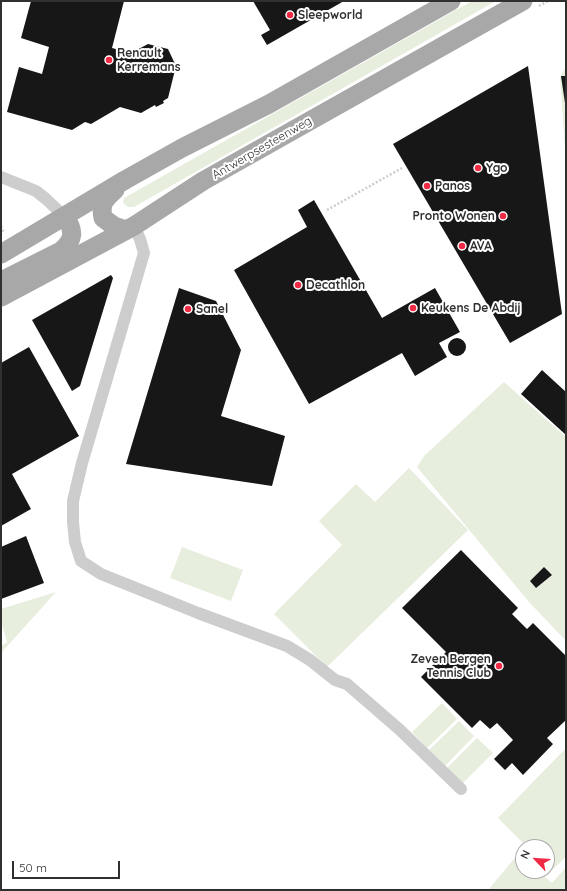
<!DOCTYPE html>
<html>
<head>
<meta charset="utf-8">
<style>
	body { margin:0 }
	#map { position:relative; width:567px; height:891px; overflow:hidden; background:#fff; font-family:Quicksand,sans-serif }
	canvas { display:block }
	.frame { position:absolute; inset:0; border:2px solid #303030; pointer-events:none }
	.north { position:absolute; left:515px; top:839px; width:40px; height:40px; box-sizing:border-box; background:#fff; border:1px solid #acacac; border-radius:50%; rotate:295deg; font-size:11px; font-weight:700; line-height:16px; text-align:center; color:#303030 }
	.north::after { content:''; display:block; margin:auto; width:14px; height:18px; background:#f02a45; clip-path:polygon(50% 0,100% 100%,50% 72%,0 100%) }
	.scale { position:absolute; left:12px; top:861px; width:108px; height:18px; box-sizing:border-box; border:2px solid #303030; border-top:0; padding-left:5px; font-size:12px; line-height:14px; white-space:nowrap; color:#303030; -webkit-text-stroke:3px #fff; paint-order:stroke }
</style>
</head>
<body>
<div id="map">
<canvas width="567" height="891"></canvas>
<div class="frame"></div>
<div class="north">N</div>
<div class="scale">50 m</div>
</div>
<script>
const g = document.querySelector('canvas').getContext('2d');
g.lineJoin = 'round';
function fill(path, color) {
  g.fillStyle = color;
  g.fill(path, 'evenodd');
}
function strokePath(path, color, width, dash) {
  g.strokeStyle = color;
  g.lineWidth = width;
  g.lineCap = dash ? 'butt' : 'round';
  g.setLineDash(dash || []);
  g.stroke(path);
}
function drawText(font, color, halo, rows, align = 'center') {
  g.font = font + ' Quicksand,sans-serif';
  g.lineWidth = 4;
  g.setLineDash([]);
  g.textBaseline = 'middle';
  g.strokeStyle = halo;
  g.fillStyle = color;
  for (const [text, x, y, turn = 0] of rows) {
    g.save();
    g.translate(x, y);
    g.rotate((+turn || 0) * Math.PI / 180);
    g.textAlign = isNaN(turn) ? turn : align;
    if (halo) g.strokeText(text, 0, 0);
    g.fillText(text, 0, 0);
    g.restore();
  }
}
const green = new Path2D(`
	M472,1H496L134,207H128L124,204L123,201L124,198Z
	M566,66V162L560,77Z
	M504,382L566,437V641L529,602L417,467L424,456Z
	M409,468L468,530L327,667L274,614L342,545L319,521L356,484L375,502Z
	M182,547L243,570L231,601L170,578Z
	M56,592L1,653V646L7,642L1,621V609Z
	M442,703L457,719L427,748L412,732Z
	M459,721L474,736L445,766L429,750Z
	M477,738L493,753L463,783L447,768Z
	M566,748V857L551,871L547,867V847H527L498,818Z
	M518,854L523,858V871H538L552,883L566,867V890H488Z`);
const building = new Path2D(`
	M31,1H124L112,48L131,53L148,44L168,49L176,66L168,98L163,101L164,103L156,107L155,105L141,113L120,107L91,124L85,122L72,130L7,112L19,67L42,74L49,47L21,38Z
	M253,1H344L267,45L261,35L270,30Z
	M528,66L562,314L510,343L393,144Z
	M561,76H566V103H565Z
	M314,200L382,318L435,288L460,332L439,343L447,357L415,376L402,353L309,404L234,270L307,227L298,210Z
	M111,275L113,278L80,386L72,391L32,320Z
	M179,288L216,301L241,350L221,416L285,436L272,486L126,464Z
	M448 347a9 9 0 1 1 18 0a9 9 0 1 1-18 0Z
	M29,347L79,436L12,474L31,509L1,526V363Z
	M542,370L566,392V435L521,394Z
	M26,536L44,583L1,599V547Z
	M461,550L518,608L512,614L527,629L533,623L566,656V720L547,738L553,744L523,775L512,763L505,770L494,759L513,740L497,723L490,729L480,720L472,728L421,677L446,652L402,608Z
	M544,567L552,575L536,588L530,581Z`);
const path = new Path2D(`
	M539,6L548,1
	M327,210L402,168
	M1,226L4,233`);
const minor = new Path2D(`
	M1,177L36,191L46,199L65,217
	M134,226L140,239L144,253L82,463L73,501V522L75,542L81,561L101,574L198,613L287,646L310,660L335,680L347,684L400,730L461,789`);
const primary = new Path2D(`
	M115,190C105,199 100,203 103,218L114,226L126,230
	M1,254L125,180L182,148L269,104L451,1
	M1,281L61,251C74,240 75,231 65,217
	M1,297L134,226L203,181L523,1`);
const markers = [
	[290,15,4,"#f02a45"],
	[109,60,4,"#f02a45"],
	[478,168,4,"#f02a45"],
	[427,186,4,"#f02a45"],
	[503,216,4,"#f02a45"],
	[462,246,4,"#f02a45"],
	[298,285,4,"#f02a45"],
	[413,308,4,"#f02a45"],
	[188,309,4,"#f02a45"],
	[499,666,4,"#f02a45"]
];
const poiNames = [
	["Sleepworld",298,15],
	["Renault",117,53],
	["Kerremans",117,67],
	["Ygo",486,168],
	["Panos",435,186],
	["Pronto Wonen",495,216,"right"],
	["AVA",470,246],
	["Decathlon",306,285],
	["Keukens De Abdij",421,308],
	["Sanel",196,309],
	["Zeven Bergen",491,659,"right"],
	["Tennis Club",491,673,"right"]
];
const streetNames = [
	["Antwerpsesteenweg",262,148,-30]
];
fill(green, '#e7eede');
fill(building, '#171717');
strokePath(path, '#cdcdcd', 2.5, [2, 2]);
strokePath(minor, '#cdcdcd', 12);
strokePath(primary, '#a8a8a8', 19);
for (const [x, y, r, color] of markers) {
  const dot = new Path2D();
  dot.arc(x, y, r, 0, 2 * Math.PI);
  g.fillStyle = color;
  g.fill(dot);
  strokePath(dot, '#fff', 1.5);
}
drawText('bold 12px', '#303030', '#fff', poiNames, 'left');
drawText('12px', '#303030', '#fff', streetNames);
</script>
</body>
</html>
